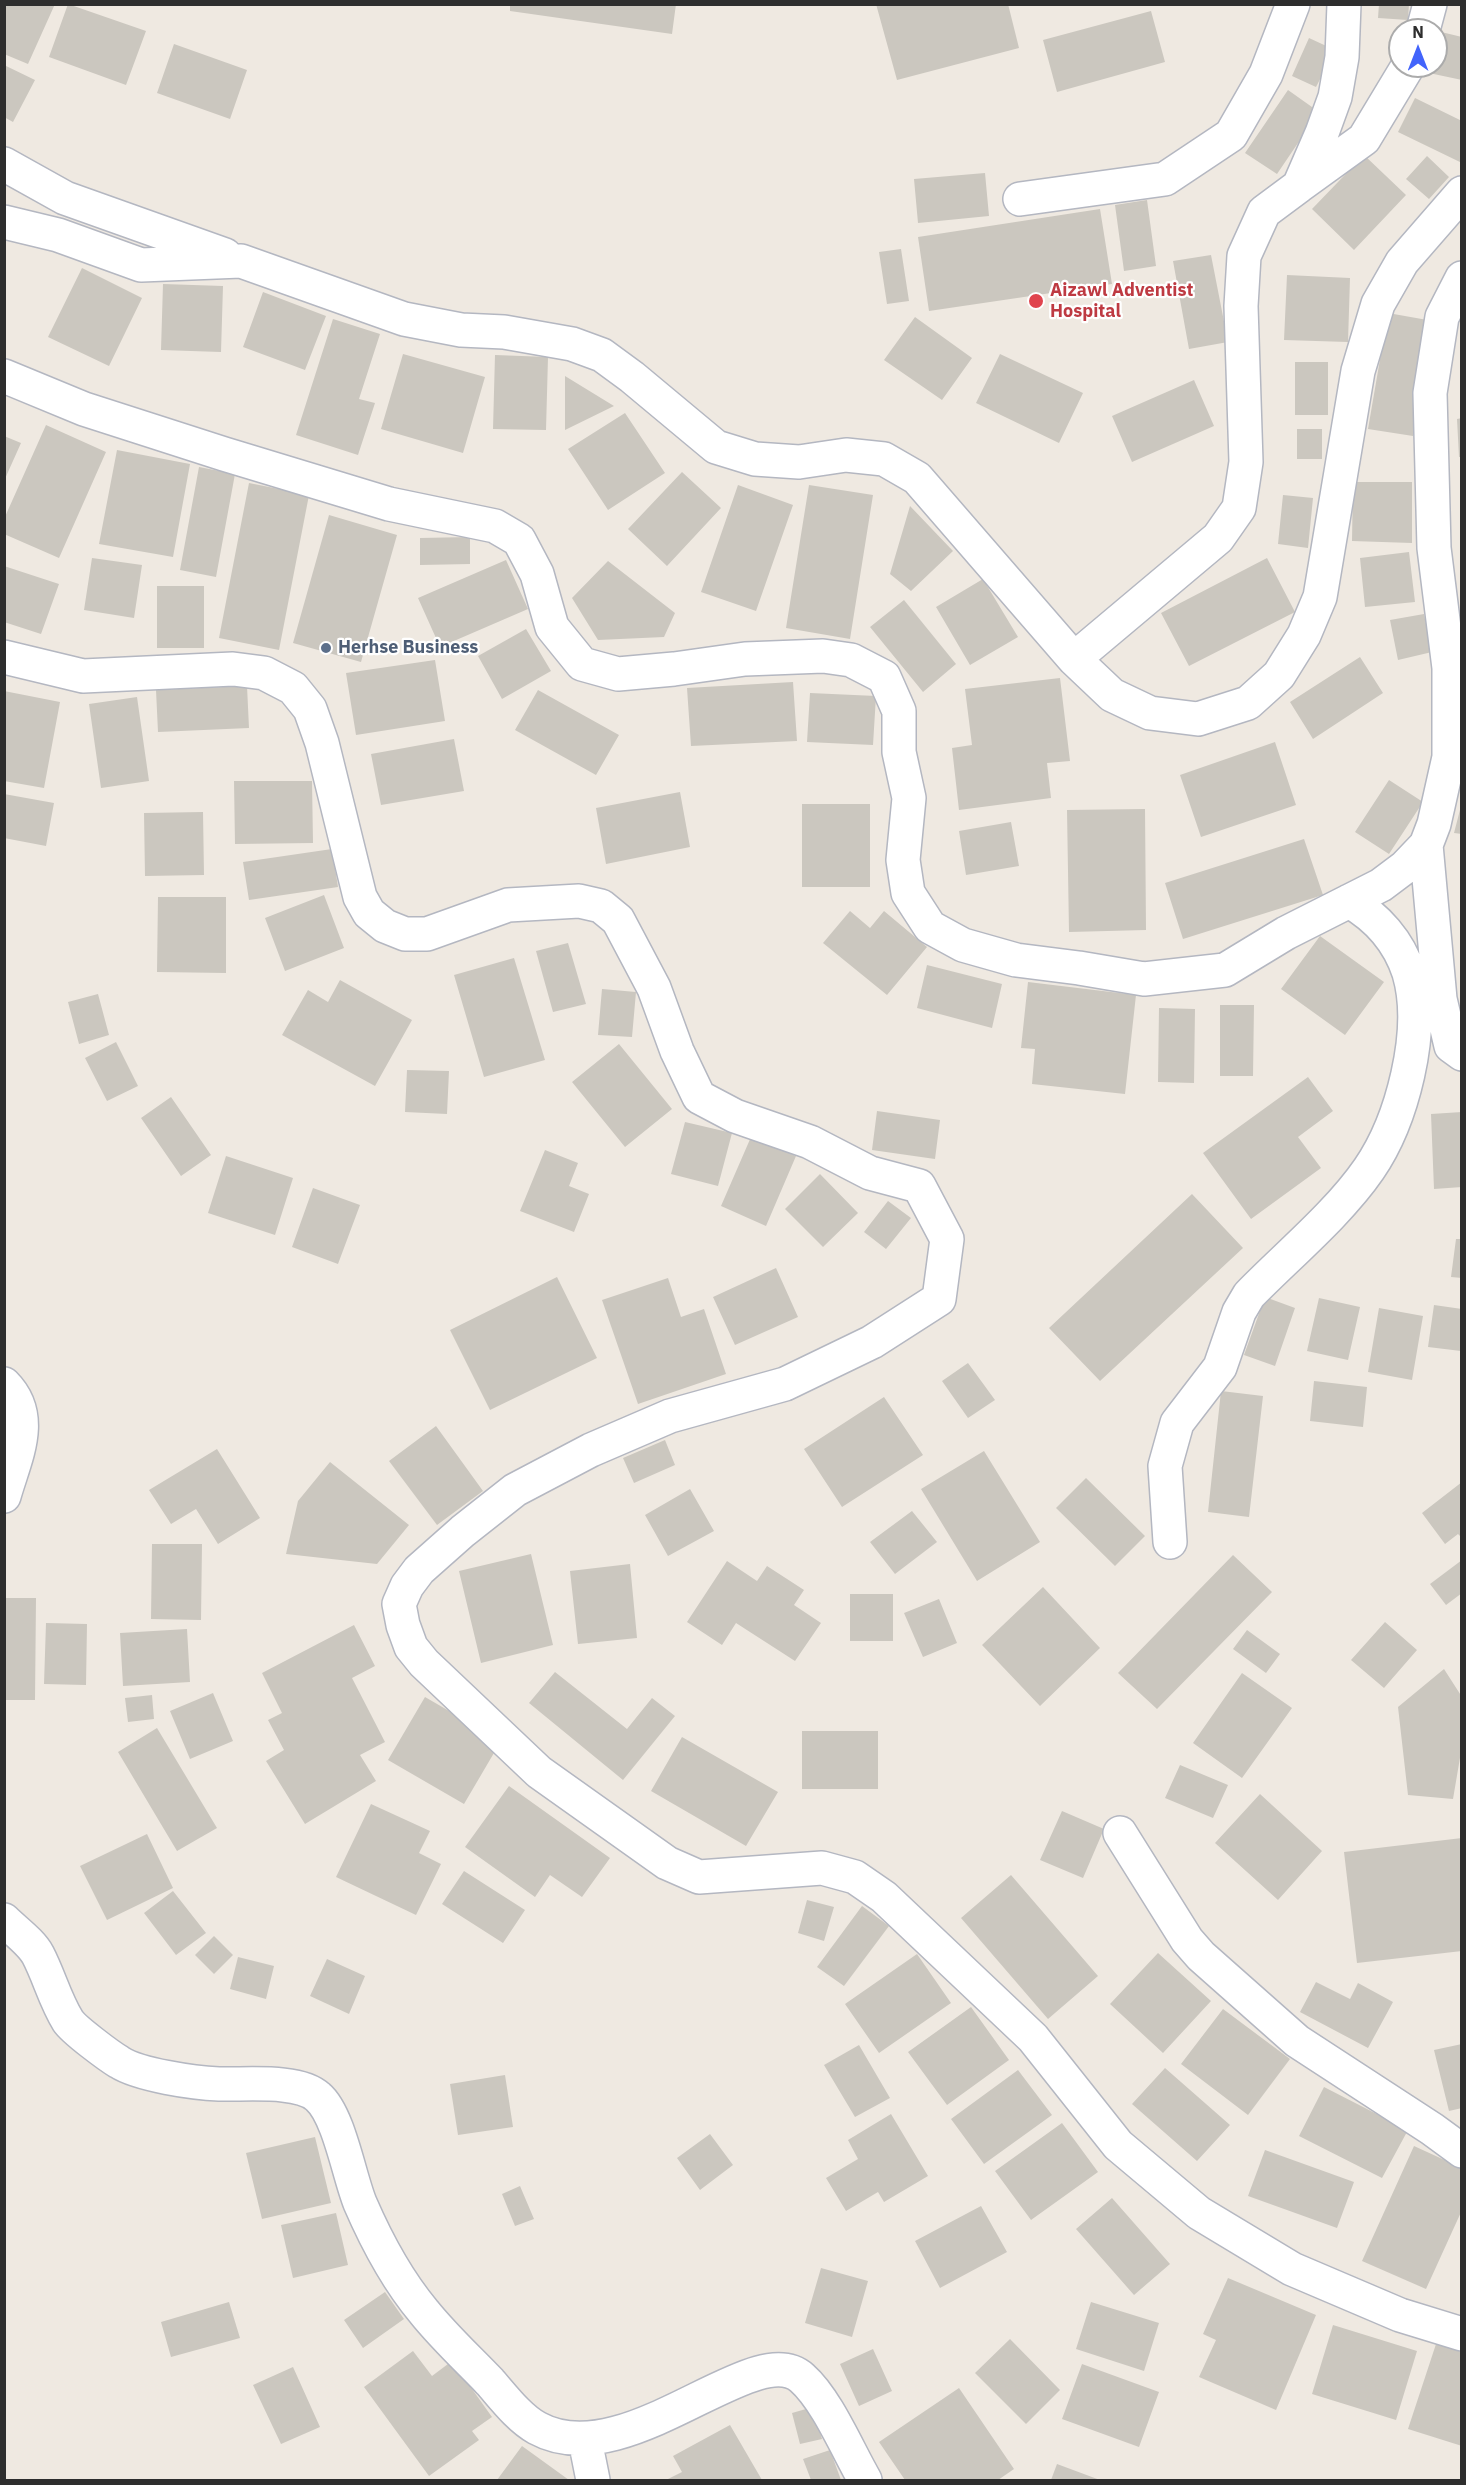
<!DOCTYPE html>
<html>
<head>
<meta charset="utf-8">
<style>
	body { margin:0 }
	#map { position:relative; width:1466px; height:2485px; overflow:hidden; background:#efe9e1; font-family:"IBM Plex Sans",sans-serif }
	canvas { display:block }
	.frame { position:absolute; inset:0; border:6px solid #2e2e2e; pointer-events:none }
	.north { position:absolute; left:1388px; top:18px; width:60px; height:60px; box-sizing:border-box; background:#fff; border:2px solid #ababab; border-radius:50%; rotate:0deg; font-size:16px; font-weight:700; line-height:24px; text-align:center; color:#2e2e2e }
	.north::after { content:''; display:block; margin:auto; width:21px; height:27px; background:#4264fb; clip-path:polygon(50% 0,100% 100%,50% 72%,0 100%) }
</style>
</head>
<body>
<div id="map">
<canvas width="1466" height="2485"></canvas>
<div class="frame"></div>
<div class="north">N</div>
</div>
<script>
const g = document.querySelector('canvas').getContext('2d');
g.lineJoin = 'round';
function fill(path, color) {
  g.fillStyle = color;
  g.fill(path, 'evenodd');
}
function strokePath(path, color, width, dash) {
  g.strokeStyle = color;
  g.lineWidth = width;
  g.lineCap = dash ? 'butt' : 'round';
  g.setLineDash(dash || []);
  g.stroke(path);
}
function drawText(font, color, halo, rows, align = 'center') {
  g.font = font + ' "IBM Plex Sans",sans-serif';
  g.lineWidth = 4.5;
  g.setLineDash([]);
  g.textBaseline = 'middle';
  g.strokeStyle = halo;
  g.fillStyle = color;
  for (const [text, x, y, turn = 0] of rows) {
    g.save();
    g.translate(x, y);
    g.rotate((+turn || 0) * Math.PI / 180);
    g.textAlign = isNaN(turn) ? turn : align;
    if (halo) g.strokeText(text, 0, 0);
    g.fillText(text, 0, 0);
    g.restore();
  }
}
const building = new Path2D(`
	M4,4H55L28,64L4,54Z
	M68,4L146,31L126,85L49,57Z
	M510,4H676L672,34L510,11Z
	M876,4H1008L1019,48L897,80Z
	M1379,4H1409L1408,20L1378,18Z
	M1151,11L1165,62L1057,92L1043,40Z
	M1437,31L1462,37V80L1429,73L1430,66H1436Z
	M1309,38L1335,50L1316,87L1292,76Z
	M174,44L247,70L230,119L157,93Z
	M4,65L35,80L13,122L4,117Z
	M1288,90L1319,112L1277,174L1245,153Z
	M1415,98L1462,121V163L1398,132Z
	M1364,155L1406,195L1354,250L1312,209Z
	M1427,156L1449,177L1429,199L1406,179Z
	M985,173L989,216L918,223L914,179Z
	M1147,200L1156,266L1124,271L1115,205Z
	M1100,209L1112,284L929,311L918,237Z
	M901,249L909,301L887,304L879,252Z
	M1211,255L1228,342L1189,349L1173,261Z
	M82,268L142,298L109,366L48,337Z
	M1287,275L1350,278L1348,342L1284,340Z
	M163,284L223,286L221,352L161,350Z
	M263,292L326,316L305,370L243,347Z
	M1388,313L1433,321L1413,436L1368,429Z
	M915,317L972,358L942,400L884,360Z
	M333,319L380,334L359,399L375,403L358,455L296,435Z
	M403,354L485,377L463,453L381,429Z
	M1000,354L1083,393L1059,443L976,403Z
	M495,355L548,357L546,430L493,429Z
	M1295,362H1328V415H1295Z
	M565,376L614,406L565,430Z
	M1194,380L1214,426L1132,462L1112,416Z
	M625,413L665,473L608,510L568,449Z
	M1462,418V457H1459L1457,419Z
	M46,425L106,452L59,558L4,534V519Z
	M1297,429H1322V459H1297Z
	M4,436L21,443L4,481Z
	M117,450L190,464L173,557L99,544Z
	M199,467L235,474L216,577L180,570Z
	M682,472L721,508L667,566L628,529Z
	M1353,482H1412V543L1352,541Z
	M249,483L309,495L279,650L219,638Z
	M738,485L793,505L756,611L701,592Z
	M809,485L873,495L850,639L786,628Z
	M1283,495L1313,498L1308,548L1278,544Z
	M910,506L953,551L911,591L890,574Z
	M329,515L397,535L361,662L293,643Z
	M470,537V564L420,565V538Z
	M1409,552L1415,602L1365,607L1360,558Z
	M92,558L142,565L134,618L84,610Z
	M1267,558L1295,612L1189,666L1161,613Z
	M506,560L528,609L440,647L418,598Z
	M608,561L675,613L664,637L598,640L572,598Z
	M4,566L59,584L41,634L4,622Z
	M983,579L1018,637L970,665L936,607Z
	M157,586H204V648H157Z
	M904,600L956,664L923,692L870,627Z
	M1424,614L1432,652L1398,660L1390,620Z
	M526,629L551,671L502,699L478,656Z
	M1360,657L1383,693L1313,739L1290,702Z
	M435,660L445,721L356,735L346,673Z
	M1060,678L1070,761L1047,763L1051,798L959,810L952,748L972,745L965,689Z
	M793,682L797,741L691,746L687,688Z
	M247,686L249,728L158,732L156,690Z
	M538,690L619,735L596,775L515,730Z
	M4,691L60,702L44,788L4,781Z
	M810,693L876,696L873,745L807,742Z
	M137,697L149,781L101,788L89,704Z
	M454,739L464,791L381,805L371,754Z
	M1275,742L1296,805L1201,837L1180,775Z
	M1389,780L1423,802L1389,854L1355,832Z
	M234,781H312L313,843L235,844Z
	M680,792L690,847L606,864L596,808Z
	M4,794L54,803L46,846L4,838Z
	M802,804H870V887H802Z
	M1461,806H1462V834L1454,833Z
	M1145,809L1146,930L1069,932L1067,810Z
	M203,812L204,875L145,876L144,813Z
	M1011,822L1019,866L966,875L959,831Z
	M1304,839L1323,895L1183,939L1165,883Z
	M332,849L338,887L249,900L243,862Z
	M324,895L344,948L285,971L265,918Z
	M158,897H226V973L157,972Z
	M850,911L870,928L884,911L927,947L887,995L823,943Z
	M1320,936L1384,982L1345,1035L1281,989Z
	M568,943L586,1004L553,1012L536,951Z
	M514,958L545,1060L484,1077L454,975Z
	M927,965L1002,984L992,1028L917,1008Z
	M340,980L412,1020L375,1086L282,1035L308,990L328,1002Z
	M1028,982L1136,995L1125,1094L1032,1084L1035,1049L1021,1048Z
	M602,989L636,992L632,1037L598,1035Z
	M98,994L109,1035L79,1044L68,1002Z
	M1220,1005H1254L1253,1076H1220Z
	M1159,1008L1195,1009L1194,1083L1158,1082Z
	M116,1042L138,1086L107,1101L85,1058Z
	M619,1044L672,1109L625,1147L572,1082Z
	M407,1070L449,1071L447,1114L405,1112Z
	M1308,1077L1333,1111L1298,1137L1321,1168L1251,1219L1203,1153Z
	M171,1097L211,1155L181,1176L141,1118Z
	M877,1111L940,1120L935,1159L872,1150Z
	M1462,1112V1187L1434,1189L1431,1114Z
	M685,1122L732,1133L718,1186L671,1174Z
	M751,1137L796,1156L766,1226L721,1206Z
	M545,1150L578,1163L569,1186L589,1194L574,1232L520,1211Z
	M226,1156L293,1178L275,1235L208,1213Z
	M820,1174L858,1213L823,1247L785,1209Z
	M313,1188L360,1205L338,1264L292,1247Z
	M1192,1194L1243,1248L1100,1381L1049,1328Z
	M888,1201L911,1218L886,1249L864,1232Z
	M1456,1239H1462V1278L1451,1277Z
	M776,1268L798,1317L735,1345L713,1297Z
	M557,1277L597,1358L490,1410L450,1330Z
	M668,1278L681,1317L704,1309L726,1374L638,1404L602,1300Z
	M1265,1297L1295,1308L1275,1366L1244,1355Z
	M1319,1298L1360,1307L1348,1360L1307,1351Z
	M1434,1305L1462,1309L1461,1351L1428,1347Z
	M1379,1308L1423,1316L1412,1380L1368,1372Z
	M968,1363L995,1400L968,1418L942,1381Z
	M1314,1381L1367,1387L1363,1427L1310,1421Z
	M1221,1391L1263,1396L1249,1517L1208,1512Z
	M884,1397L923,1455L842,1507L804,1449Z
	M436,1426L483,1491L437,1525L389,1461Z
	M665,1440L675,1465L634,1483L623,1458Z
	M217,1449L260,1518L218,1544L196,1509L171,1524L149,1490Z
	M984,1451L1040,1542L977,1581L921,1489Z
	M330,1462L409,1525L377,1564L286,1554L298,1501Z
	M1086,1478L1145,1536L1115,1566L1056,1508Z
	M1462,1482V1538L1458,1534L1445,1544L1422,1513Z
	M690,1489L714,1531L668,1556L645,1515Z
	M912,1511L937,1542L895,1574L870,1542Z
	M152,1544H202L201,1620L151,1619Z
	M531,1554L553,1645L481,1663L459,1571Z
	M1233,1555L1272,1592L1157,1709L1118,1673Z
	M1462,1560V1593L1446,1605L1430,1584Z
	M727,1561L757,1581L767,1566L804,1590L794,1605L821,1623L795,1661L736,1623L722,1645L687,1622Z
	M630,1564L637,1638L578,1644L570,1571Z
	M1043,1587L1100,1648L1040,1706L982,1645Z
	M850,1594H893V1641H850Z
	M4,1598H36L35,1700H4Z
	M939,1599L957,1643L923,1657L904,1613Z
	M1385,1622L1417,1650L1384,1688L1351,1660Z
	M46,1623L87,1624L86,1685L44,1684Z
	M354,1625L375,1666L352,1678L385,1742L360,1755L376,1781L305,1824L266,1761L284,1750L268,1720L282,1713L262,1673Z
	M187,1629L190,1682L123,1686L120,1633Z
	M1247,1630L1280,1654L1266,1673L1233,1649Z
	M1444,1669L1462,1697V1746L1453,1799L1408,1795L1398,1707Z
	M555,1672L627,1729L652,1698L675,1716L623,1780L529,1703Z
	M1242,1673L1292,1708L1242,1778L1193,1743Z
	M213,1693L233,1741L190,1759L170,1711Z
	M152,1695L154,1719L128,1722L125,1698Z
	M425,1697L501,1741L464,1804L388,1760Z
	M157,1728L217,1828L177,1851L118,1752Z
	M802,1731H878V1789H802Z
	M682,1737L778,1792L746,1846L651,1791Z
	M1180,1765L1228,1785L1213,1818L1165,1798Z
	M509,1786L610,1858L582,1897L550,1875L535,1897L465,1847Z
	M1260,1794L1322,1851L1278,1900L1215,1843Z
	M371,1804L430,1831L419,1853L441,1864L416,1915L336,1877Z
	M1062,1811L1104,1829L1083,1878L1040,1860Z
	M147,1834L173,1888L107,1920L80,1866Z
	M1462,1838V1951L1357,1963L1344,1852Z
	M464,1871L525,1910L503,1943L442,1904Z
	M1011,1875L1098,1976L1048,2019L961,1918Z
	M173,1891L206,1933L176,1955L144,1913Z
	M807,1900L834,1907L824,1941L798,1933Z
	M862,1906L889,1926L844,1986L817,1967Z
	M214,1936L233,1955L214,1974L195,1955Z
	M1158,1953L1211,2001L1163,2053L1110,2004Z
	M917,1954L951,2003L879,2053L845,2004Z
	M238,1957L274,1966L266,1999L230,1989Z
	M327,1959L365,1976L349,2014L310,1996Z
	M1316,1982L1350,1999L1358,1983L1393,2002L1368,2048L1300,2012Z
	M971,2007L1009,2060L947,2105L908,2052Z
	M1223,2009L1290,2059L1248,2115L1181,2064Z
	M1462,2044V2108L1449,2111L1434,2050Z
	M859,2045L890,2098L855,2117L824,2065Z
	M1165,2068L1230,2125L1197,2161L1132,2104Z
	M1018,2070L1052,2115L984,2164L951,2119Z
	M505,2075L513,2127L458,2135L450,2084Z
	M1324,2087L1408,2130L1382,2178L1299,2136Z
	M891,2114L928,2176L884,2202L878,2192L846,2211L826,2178L858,2159L848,2140Z
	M1062,2123L1098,2172L1031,2220L995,2171Z
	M710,2134L733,2165L700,2190L677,2158Z
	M315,2137L331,2203L262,2219L246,2153Z
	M1414,2146L1462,2168V2210L1426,2289L1362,2261Z
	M1265,2150L1354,2182L1337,2228L1248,2196Z
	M520,2186L534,2219L515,2226L502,2194Z
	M1112,2198L1170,2264L1134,2295L1076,2229Z
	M981,2206L1007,2252L940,2288L915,2241Z
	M336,2213L348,2265L293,2278L281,2225Z
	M821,2268L868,2281L852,2337L805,2323Z
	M1228,2278L1316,2315L1276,2410L1199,2377L1216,2340L1203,2334Z
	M385,2292L404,2319L363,2348L344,2320Z
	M229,2302L240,2338L171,2357L161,2322Z
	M1091,2302L1159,2323L1144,2371L1076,2349Z
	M1333,2325L1417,2351L1396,2420L1312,2394Z
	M1010,2339L1060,2390L1026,2424L975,2373Z
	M1436,2344L1462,2352V2446L1408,2429Z
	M873,2349L892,2391L859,2406L840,2364Z
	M413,2351L432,2376L452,2361L492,2417L472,2431L479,2440L429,2476L364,2387Z
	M1082,2364L1159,2392L1139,2447L1062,2419Z
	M293,2367L320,2427L281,2444L253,2385Z
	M959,2388L1014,2469L998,2480H905L879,2442Z
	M813,2407L822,2439L800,2444L792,2413Z
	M730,2425L762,2480H666L682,2472L673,2456Z
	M522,2446L569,2480H497Z
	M830,2450L841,2480H811L803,2459Z
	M1057,2464L1100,2480H1051Z`);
const minor = new Path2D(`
	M1423,30L1430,4
	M4,164L65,198L225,255
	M1299,186L1364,139L1408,66
	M1020,199L1165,179L1231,135L1266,74L1293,4
	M4,222L58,235L141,265L241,261L404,319L461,330L504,332L572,344L602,355L632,377L716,447L755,459L799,462L846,455L884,459L917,478L1074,659L1112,695L1150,713L1198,719L1248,703L1279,675L1304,635L1320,597L1358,371L1378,304L1402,262L1462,193
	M4,376L84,409L224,454L389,504L495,526L519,540L537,574L552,627L582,664L618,674L674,669L745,659L823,656L851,660L884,677L899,711V752L909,798L903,860L908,893L930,927L963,945L1016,960L1079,968L1144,979L1225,970L1286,933L1381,885L1405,867L1426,845L1434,824L1449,757V668L1434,548L1430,393L1442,317L1462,278
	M4,657L83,676L233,669L264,673L293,688L310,709L322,743L360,897L369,913L385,926L405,934H427L508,905L579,901L601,906L618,920L654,988L677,1051L699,1097L735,1116L810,1142L870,1173L919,1186L947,1239L939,1299L872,1342L785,1384L670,1416L591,1450L515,1490L463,1531L419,1570L407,1586L399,1604L403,1625L411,1647L424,1663L539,1772L667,1863L699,1877L822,1868L855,1877L884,1897L1033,2038L1118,2145L1199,2213L1292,2269L1400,2315L1462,2334
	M1074,659L1218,538L1239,508L1246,462L1241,306L1244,256L1264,212L1299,186L1322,133L1335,97L1342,57L1344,4
	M1426,845L1440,999L1451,1046L1462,1054
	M4,1384C37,1417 15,1457 4,1496
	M1170,1542L1165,1466L1177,1423L1220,1367L1239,1312L1249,1295C1287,1256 1338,1214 1369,1169C1402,1121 1426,1031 1409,973C1399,942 1377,917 1349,901
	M1120,1833L1187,1940L1201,1956L1297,2041L1432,2129L1462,2151
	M4,1920C15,1931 31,1942 38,1955C49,1976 55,2000 68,2021C74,2030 109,2056 119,2062C139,2075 194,2083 219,2084C245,2085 299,2079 318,2097C339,2115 349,2176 360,2203C376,2240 398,2281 424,2312C444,2337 468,2359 490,2382C504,2398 519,2418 537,2428C626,2477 754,2335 802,2378C827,2400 848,2451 865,2480
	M585,2440L593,2480`);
const markers = [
	[1036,301,8,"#e0444e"],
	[326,648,6,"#5c6f8a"]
];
const healthNames = [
	["Aizawl Adventist",1050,291],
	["Hospital",1050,312]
];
const serviceNames = [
	["Herhse Business",338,648]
];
fill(building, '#cbc7bf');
strokePath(minor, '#b4b7c1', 36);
strokePath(minor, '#fff', 33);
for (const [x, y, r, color] of markers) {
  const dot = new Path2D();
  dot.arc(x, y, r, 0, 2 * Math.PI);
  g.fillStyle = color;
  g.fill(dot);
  strokePath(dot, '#fff', 2);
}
drawText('bold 18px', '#be3a42', '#fff', healthNames, 'left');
drawText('bold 18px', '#4e5e75', '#fff', serviceNames, 'left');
</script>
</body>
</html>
